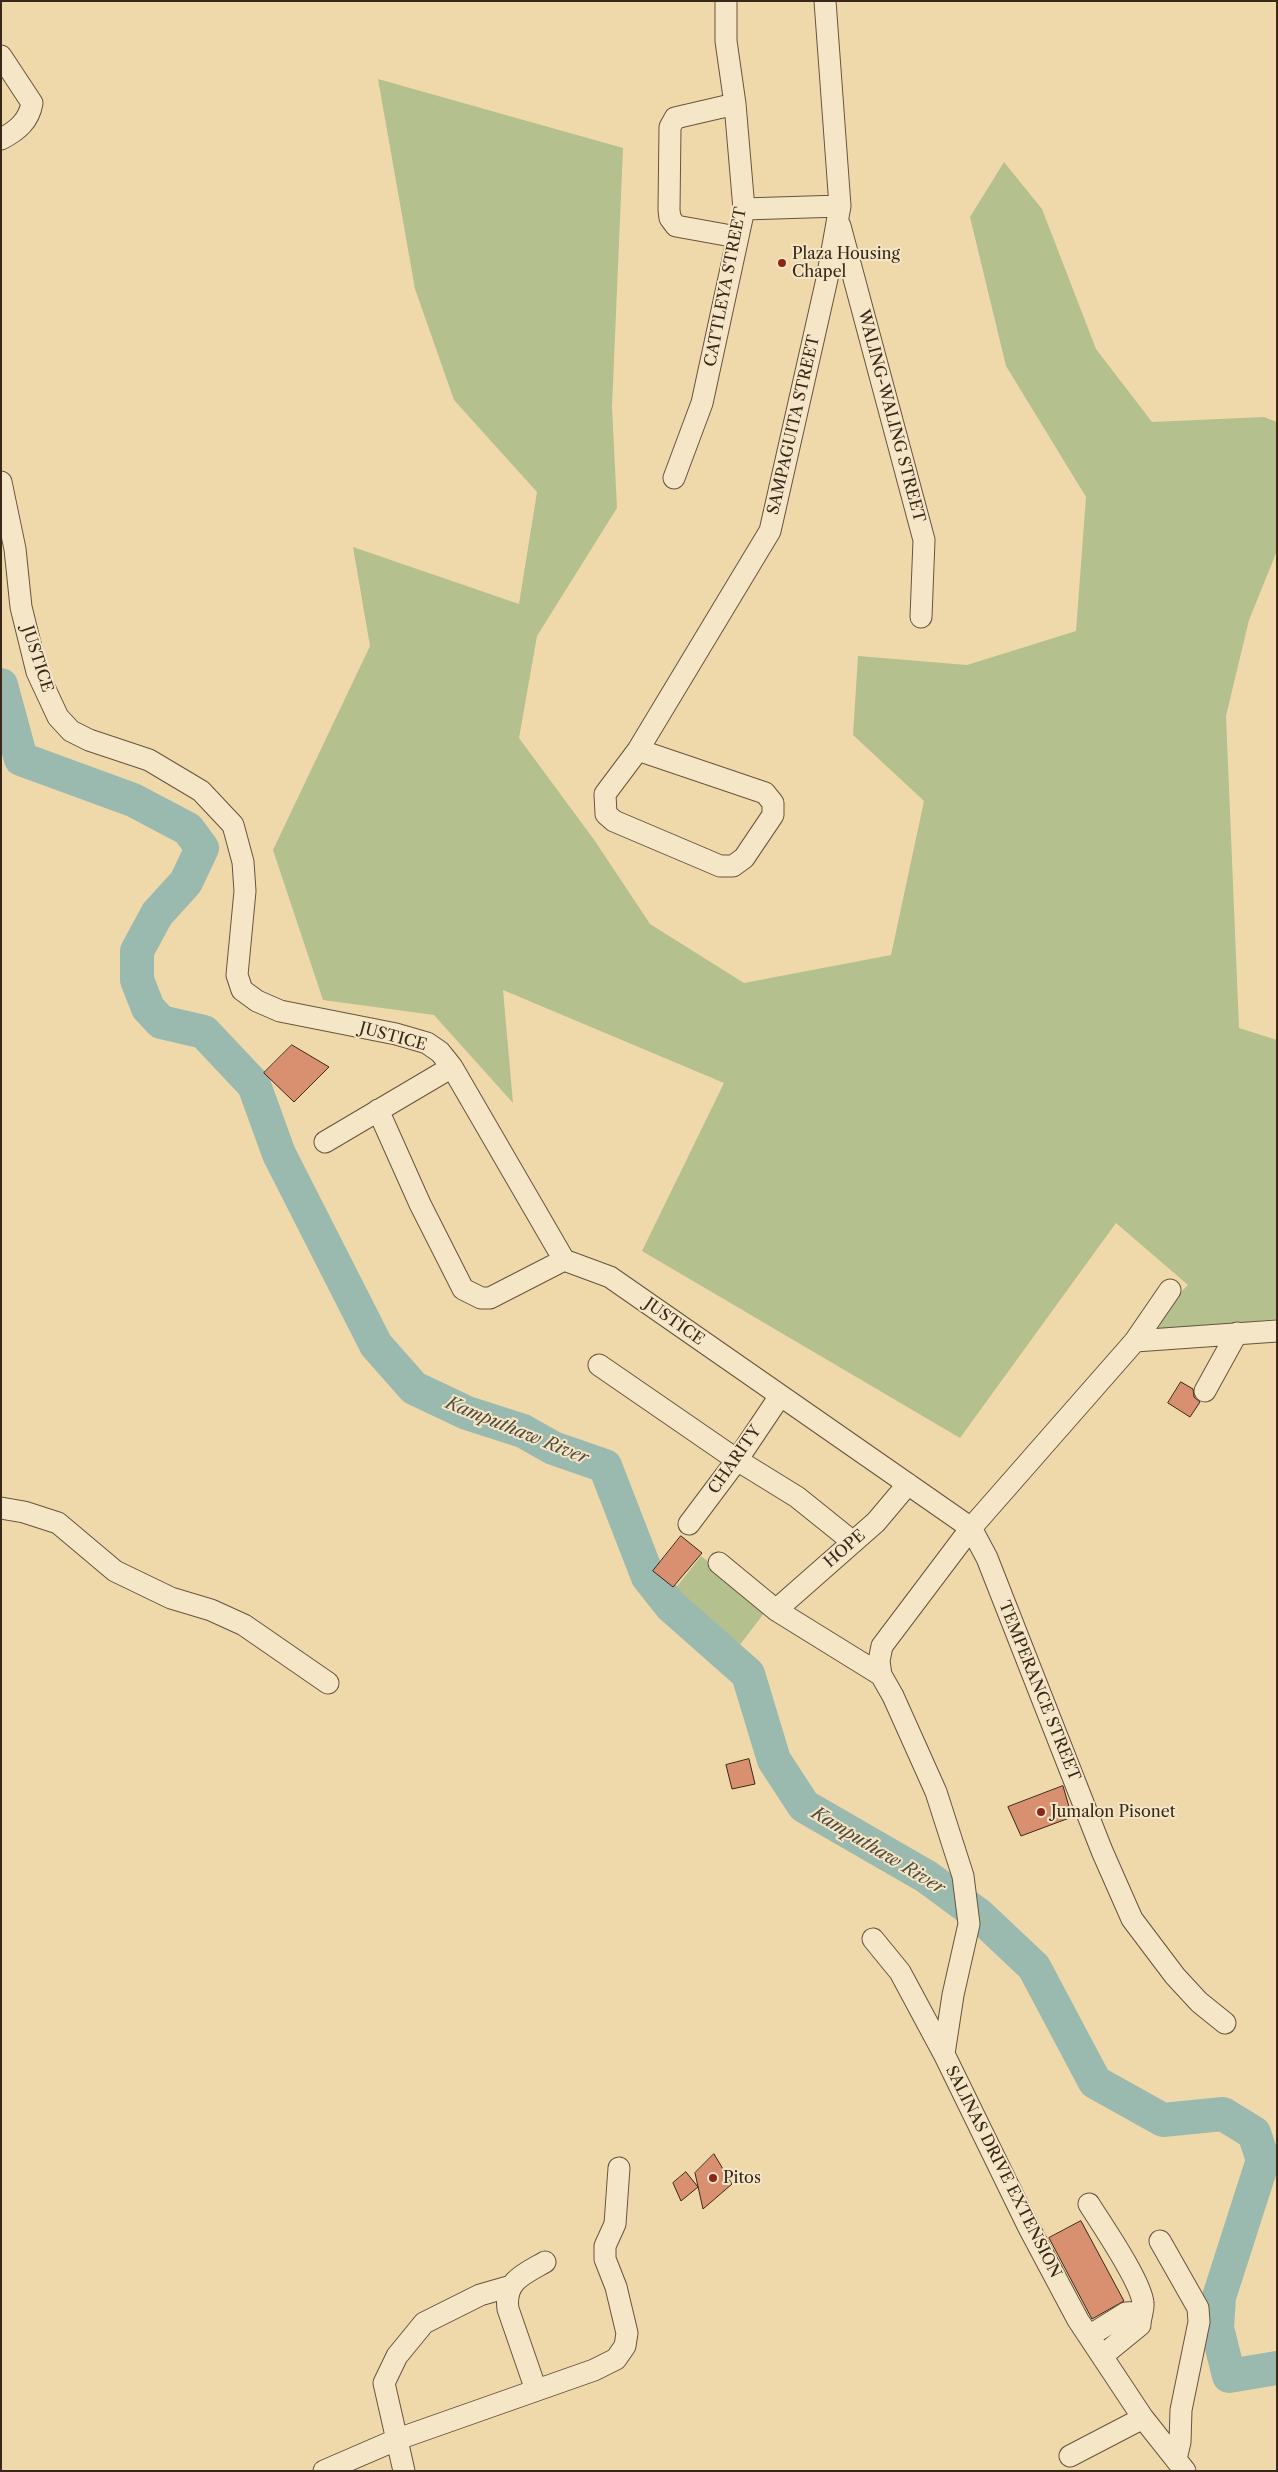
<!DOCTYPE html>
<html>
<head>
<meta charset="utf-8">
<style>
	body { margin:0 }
	#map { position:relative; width:1278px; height:2472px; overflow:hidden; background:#efd9ab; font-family:"Libre Caslon Text",serif }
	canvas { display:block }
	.frame { position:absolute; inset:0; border:2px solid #392718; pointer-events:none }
</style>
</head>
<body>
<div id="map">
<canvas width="1278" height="2472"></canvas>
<div class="frame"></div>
</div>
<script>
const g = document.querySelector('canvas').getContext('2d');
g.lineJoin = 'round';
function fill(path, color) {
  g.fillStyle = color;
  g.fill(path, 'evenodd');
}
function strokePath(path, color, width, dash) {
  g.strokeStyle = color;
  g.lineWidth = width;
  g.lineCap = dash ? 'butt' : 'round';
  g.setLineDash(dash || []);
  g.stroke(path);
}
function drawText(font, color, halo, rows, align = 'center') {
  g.font = font + ' "Libre Caslon Text",serif';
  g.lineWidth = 4;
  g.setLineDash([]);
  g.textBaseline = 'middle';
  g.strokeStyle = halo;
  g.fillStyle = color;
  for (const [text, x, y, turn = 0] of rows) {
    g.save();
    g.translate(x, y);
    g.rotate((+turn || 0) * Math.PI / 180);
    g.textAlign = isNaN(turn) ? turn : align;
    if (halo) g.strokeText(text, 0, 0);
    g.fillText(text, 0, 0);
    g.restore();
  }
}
const green = new Path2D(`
	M378,79L623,148L612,407L617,508L537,636L519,738L595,841L650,924L744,983L891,955L924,801L853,735L858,656L967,665L1076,631L1086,497L1006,366L970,217L1004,162L1042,209L1096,349L1152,422L1264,417L1277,422V551L1249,620L1226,716L1239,1028L1277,1040V1319L1157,1332L1160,1313L1188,1285L1116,1223L960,1438L642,1251L724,1083L503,990L513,1103L434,1015L323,1000L273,850L370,646L353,547L519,604L537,492L454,400L415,289Z
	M701,1556L768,1608L739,1646L671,1594Z`);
const river = new Path2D(`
	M1,685L21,759L133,800L188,829L202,848L186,882L157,914L137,951V980L148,1008L161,1022L204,1032L254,1085L279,1154L376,1345L414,1388L467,1413L523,1431L553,1448L605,1466L648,1577L671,1606L748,1674L774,1760L804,1806L927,1877L980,1916L1034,1967L1095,2082L1163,2120L1223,2114L1254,2133L1263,2160L1219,2297L1217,2328L1229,2376L1277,2368`);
const building = new Path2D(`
	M292,1045L329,1067L294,1102L264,1073Z
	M1181,1382L1193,1389L1194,1397L1200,1402L1190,1417L1168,1403Z
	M681,1536L702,1553L673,1587L653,1571Z
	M749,1759L755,1784L732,1789L726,1765Z
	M1063,1786L1072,1817L1021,1836L1008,1807Z
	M714,2154L732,2184L703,2209L695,2173Z
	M686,2172L698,2187L681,2201L673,2183Z
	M1081,2221L1124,2301L1092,2319L1049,2238Z`);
const minor = new Path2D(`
	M1,56L32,103C29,121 17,131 1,139
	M735,104L675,118L670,127L669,210L670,218L676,226L737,237
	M744,209L840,206
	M840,226L924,540L921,617
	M674,478L702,403L744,209L735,104L726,41V1
	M1,482L15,549L21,607L37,672L58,717L71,731L89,740L149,760L201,791L233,825L243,862L245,891L237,975L242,990L257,1001L280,1011L396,1034L427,1043L440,1052L452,1067L564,1260L610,1277L971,1528L987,1558L1102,1851L1132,1919L1175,1976L1199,2002L1225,2023
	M638,750L765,793L773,803V815L744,858L733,866H720L614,821L606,814L605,794L638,750L770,531L827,279L840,206L825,1
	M378,1110L420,1204L463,1289L481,1298H490L564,1260
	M325,1142L452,1067
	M1170,1290L1135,1341L971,1528L882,1646L879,1661L881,1675L893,1696L936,1792L963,1876L969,1924L953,1995L944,2054L1028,2226L1078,2320L1143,2418L1185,2471
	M1135,1341L1277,1331
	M599,1365L737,1460L797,1497L853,1542
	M1205,1391L1237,1333
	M1,1508L24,1512L58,1523L115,1571L171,1598L211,1610L244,1625L328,1683
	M689,1524L737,1460L780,1396
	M719,1563L776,1610L881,1675
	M776,1610L876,1522L908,1484
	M873,1939L900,1972L944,2054
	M1089,2204C1102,2225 1141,2281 1143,2303C1144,2309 1140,2318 1140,2325L1102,2356
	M1160,2241L1198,2308L1199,2322L1181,2410L1180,2442L1176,2459
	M1089,2336L1126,2313L1140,2312
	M536,2390L508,2309C504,2281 524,2274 545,2262
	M1070,2456L1143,2418
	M324,2471L398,2439L594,2370L616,2359L625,2346L627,2333L616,2287L605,2259V2246L615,2224L619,2168
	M404,2471L384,2383L397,2356L424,2323L480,2295L511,2286`);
const markers = [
	[782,263,5,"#8f2418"],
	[1041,1812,5,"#8f2418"],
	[713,2178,5,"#8f2418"]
];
const poiNames = [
	["Plaza Housing",792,254],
	["Chapel",792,272],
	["Jumalon Pisonet",1051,1812],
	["Pitos",723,2178]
];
const streetNames = [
	["CATTLEYA STREET",726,287,-79],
	["WALING-WALING STREET",891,416,75],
	["SAMPAGUITA STREET",794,425,-77],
	["JUSTICE",37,659,72],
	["JUSTICE",393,1037,15],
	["JUSTICE",674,1322,35],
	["CHARITY",735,1460,-55],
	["HOPE",845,1549,-41],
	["TEMPERANCE STREET",1039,1691,68],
	["SALINAS DRIVE EXTENSION",1003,2172,63]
];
const waterNames = [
	["Kamputhaw River",517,1431,22],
	["Kamputhaw River",878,1851,31]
];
fill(green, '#b4c08d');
strokePath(river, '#9ab9af', 34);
fill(building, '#d89070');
strokePath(building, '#392718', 1);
strokePath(minor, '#66543d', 23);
strokePath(minor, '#f5e6c8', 21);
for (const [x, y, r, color] of markers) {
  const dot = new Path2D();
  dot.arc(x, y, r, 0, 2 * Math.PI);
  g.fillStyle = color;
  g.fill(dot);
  strokePath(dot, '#f5e6c8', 2);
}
drawText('16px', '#392718', '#f5e6c8', poiNames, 'left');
drawText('16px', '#392718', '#f5e6c8', streetNames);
drawText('italic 18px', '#514c3e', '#f5e6c8', waterNames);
</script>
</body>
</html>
